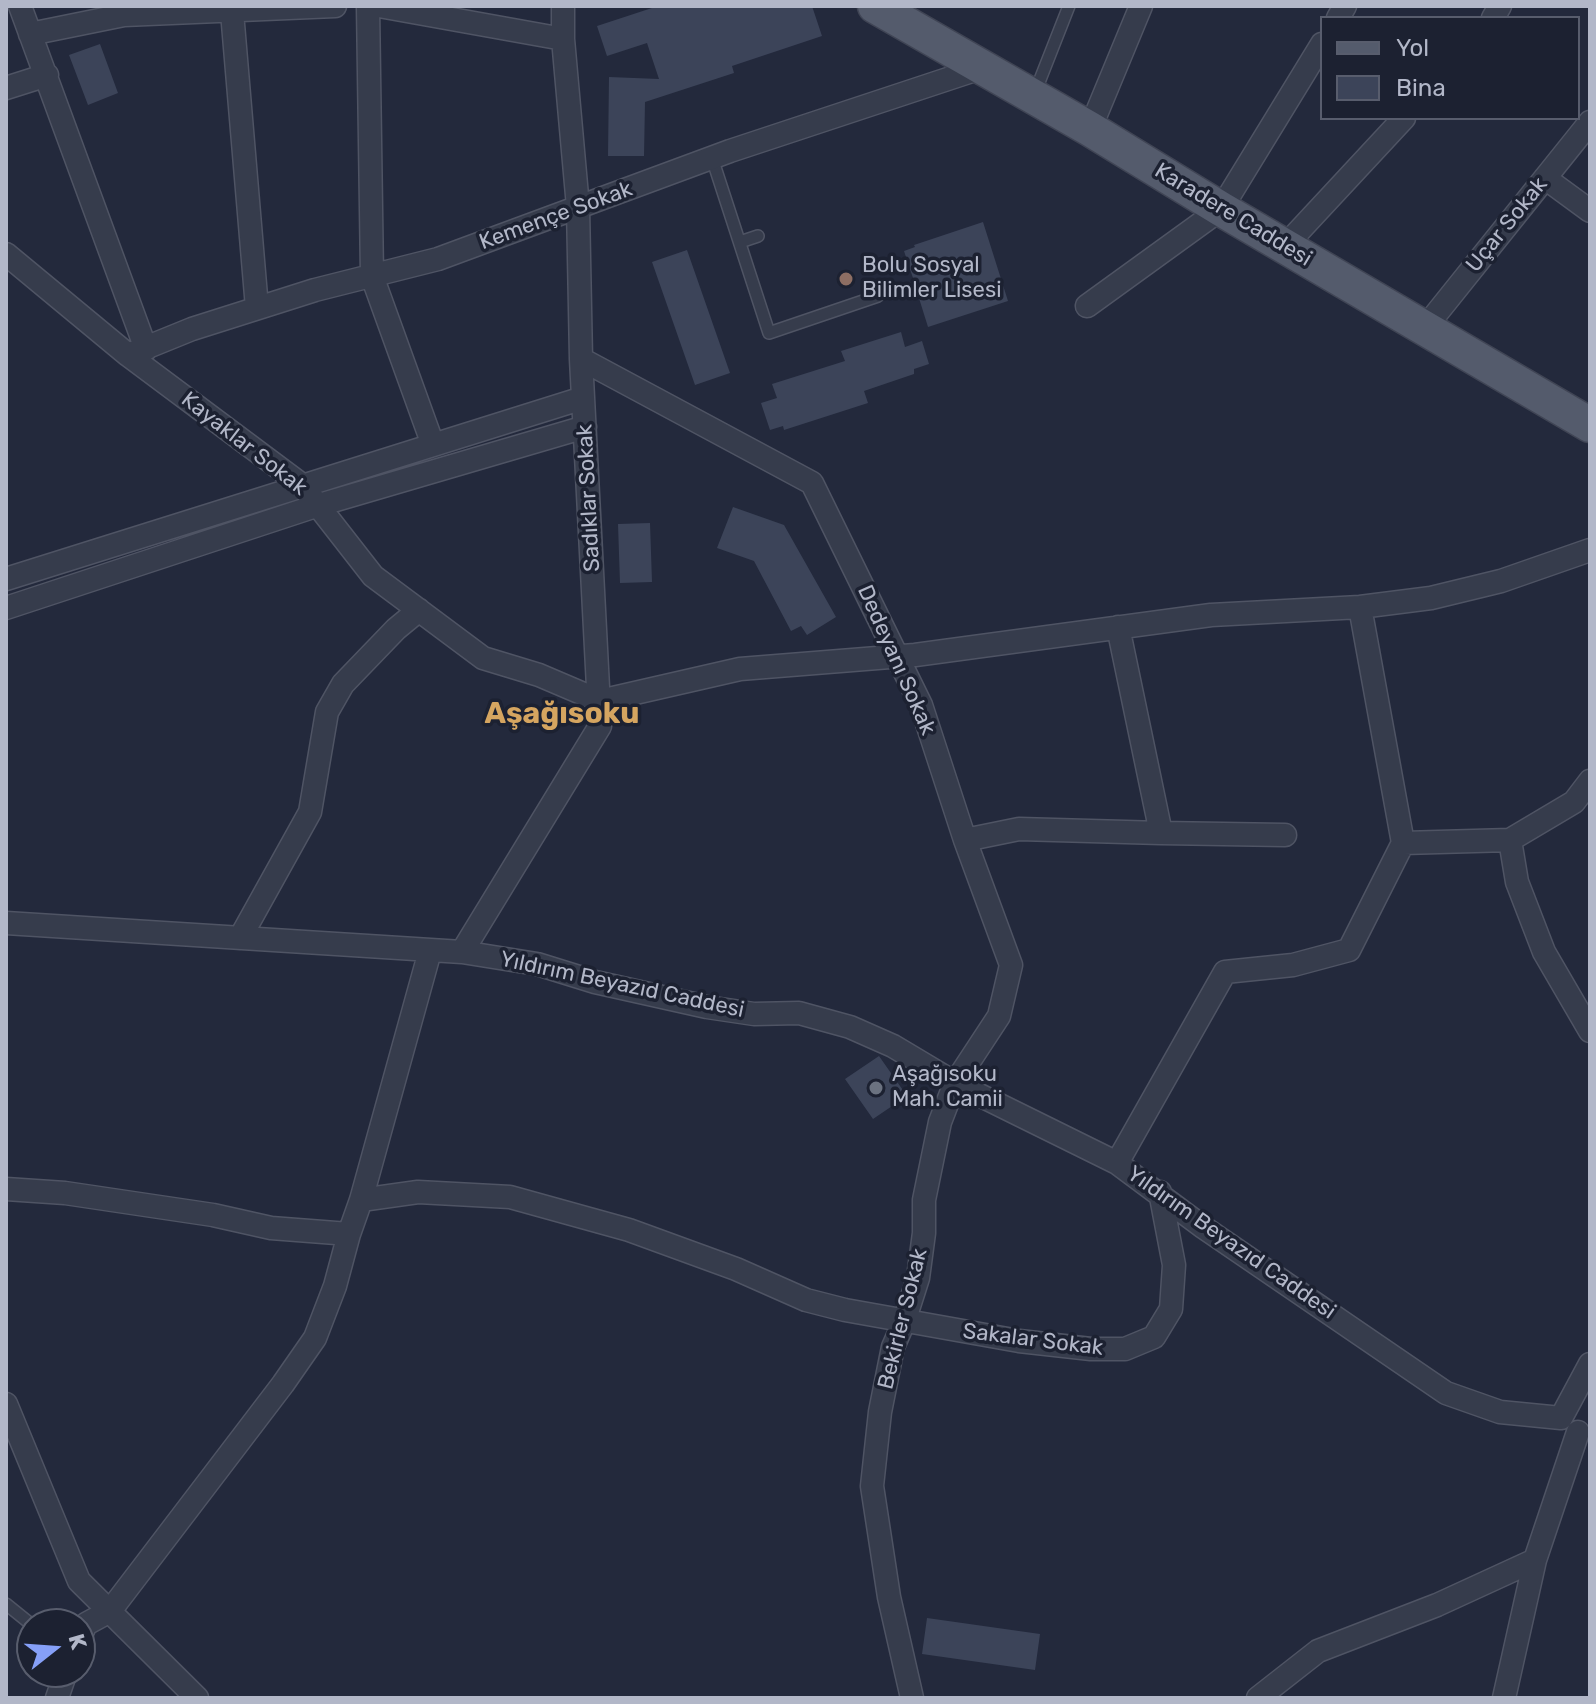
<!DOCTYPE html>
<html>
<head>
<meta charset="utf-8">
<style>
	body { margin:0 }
	#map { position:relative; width:1596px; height:1704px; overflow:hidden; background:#23293c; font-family:Rubik,sans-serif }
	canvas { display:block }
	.frame { position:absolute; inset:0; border:8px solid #b2b7c8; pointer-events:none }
	.legend { position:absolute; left:1320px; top:16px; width:260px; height:104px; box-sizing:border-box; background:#1c2131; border:2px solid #585d6d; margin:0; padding:10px 14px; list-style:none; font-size:24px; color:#b2b7c8 }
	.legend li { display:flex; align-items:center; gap:16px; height:40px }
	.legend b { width:40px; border:2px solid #585d6d }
	.north { position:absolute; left:16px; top:1608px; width:80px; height:80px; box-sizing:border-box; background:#1c2131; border:2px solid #585d6d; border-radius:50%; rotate:73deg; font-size:22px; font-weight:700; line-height:32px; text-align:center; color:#b2b7c8 }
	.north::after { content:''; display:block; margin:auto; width:28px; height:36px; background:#86a0f8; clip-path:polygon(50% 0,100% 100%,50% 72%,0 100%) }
</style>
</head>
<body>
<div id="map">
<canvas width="1596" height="1704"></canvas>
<div class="frame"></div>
<ul class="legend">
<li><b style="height:10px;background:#545b6c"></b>Yol</li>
<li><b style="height:22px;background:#3c4459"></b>Bina</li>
</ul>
<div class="north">K</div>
</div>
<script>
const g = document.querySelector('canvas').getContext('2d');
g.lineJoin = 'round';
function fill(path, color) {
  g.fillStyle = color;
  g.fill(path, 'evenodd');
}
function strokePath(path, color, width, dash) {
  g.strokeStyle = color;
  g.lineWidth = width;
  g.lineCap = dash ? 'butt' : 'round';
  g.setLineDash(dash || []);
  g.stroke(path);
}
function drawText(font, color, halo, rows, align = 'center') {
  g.font = font + ' Rubik,sans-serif';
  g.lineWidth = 7;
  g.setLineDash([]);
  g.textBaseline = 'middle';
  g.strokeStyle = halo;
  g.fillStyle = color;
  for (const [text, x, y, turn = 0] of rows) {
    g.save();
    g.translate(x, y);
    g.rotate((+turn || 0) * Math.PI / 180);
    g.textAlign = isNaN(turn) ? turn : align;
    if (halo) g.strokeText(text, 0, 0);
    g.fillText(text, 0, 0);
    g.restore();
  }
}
const building = new Path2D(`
	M658,6H812L822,36L732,66L734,73L645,102L644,156H608L609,77L659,79L647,43L607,56L597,26Z
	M100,44L118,93L88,105L69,55Z
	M983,222L1008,301L928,327L918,295L913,297L908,283L914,281L904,251L915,247L914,245Z
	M687,250L730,373L695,385L652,262Z
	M901,332L905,347L922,341L929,364L914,369V374L864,391L868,403L784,430L783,426L770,430L761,403L777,398L772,384L845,361L841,351Z
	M733,507L784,525L836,617L807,635L801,626L791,631L754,561L717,548Z
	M650,523L652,582L620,583L618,524Z
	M879,1056L907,1096L873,1119L845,1079Z
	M927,1618L1040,1634L1035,1670L922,1654Z`);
const service = new Path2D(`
	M1034,95L1069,6
	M712,158L769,333L878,296
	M740,242L758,236
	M6,1604L32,1625`);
const minor = new Path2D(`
	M20,6L146,349
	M368,6L372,276L433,445
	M379,6L563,39
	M232,12L257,308
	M1338,18L1345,6
	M1493,18L1500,6
	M30,34L124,15L335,6
	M6,88L47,75
	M1090,129L1141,6
	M1545,178L1590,211
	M1285,246L1404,118
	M6,254L128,355L302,485L373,576L483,658L539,675L600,701L740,669L915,655L1211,615L1360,607L1431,598L1501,581L1590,550
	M1087,306L1221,209L1322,44
	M1424,329L1590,122
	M128,355L192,329L315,290L438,259L730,151L981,68
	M581,359L812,483L921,705L965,840L1011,965L999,1016L955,1083L940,1122L924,1200V1233L918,1278L904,1322L893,1347L880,1412L872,1486L889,1597L912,1698
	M6,579L583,398
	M1360,607L1403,843L1510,840L1517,882L1544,952L1590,1031
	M6,608L319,505L585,427
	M1161,833L1285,835
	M965,840L1019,829L1161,833L1118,627
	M1510,840L1574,802L1590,781
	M6,923L462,952L537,964L595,982L707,1007L754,1014L799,1013L850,1027L893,1046L955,1083L1117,1163L1203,1227L1446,1393L1500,1412L1561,1418
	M240,938L310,812L327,712L343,684L396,629L419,610
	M462,952L600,726L581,359L578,207L563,39V6
	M1117,1163L1225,972L1293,965L1349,950L1403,843
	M6,1189L65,1193L213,1215L271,1228L349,1234
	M361,1200L418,1192L510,1197L629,1230L736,1269L806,1300L845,1310L1019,1341L1091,1349H1125L1154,1337L1171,1309L1174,1265L1160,1192
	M6,1404L79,1581L197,1698
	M1561,1418L1590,1364
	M80,1637L86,1624L110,1611L283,1384L315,1338L335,1286L349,1234L361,1200L430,951
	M57,1698L66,1672
	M1258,1698L1318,1651L1437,1605L1535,1560
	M1504,1698L1535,1560L1578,1432`);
const primary = new Path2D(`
	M875,6L1090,129L1221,209L1590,425`);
const markers = [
	[846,279,8,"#8d6e63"],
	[876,1088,8,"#6b7280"]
];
const streetNames = [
	["Karadere Caddesi",1233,215,31],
	["Kemençe Sokak",556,216,-20],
	["Uçar Sokak",1507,225,-51],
	["Kayaklar Sokak",244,444,38],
	["Sadıklar Sokak",589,498,-93],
	["Dedeyanı Sokak",896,660,66],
	["Yıldırım Beyazıd Caddesi",622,985,12],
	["Yıldırım Beyazıd Caddesi",1231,1243,35],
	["Bekirler Sokak",903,1319,-76],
	["Sakalar Sokak",1033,1340,7]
];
const poiNames = [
	["Bolu Sosyal",862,266],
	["Bilimler Lisesi",862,291],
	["Aşağısoku",892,1075],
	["Mah. Camii",892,1100]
];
const districtNames = [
	["Aşağısoku",562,714]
];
fill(building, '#3c4459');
strokePath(service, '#4f5464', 14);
strokePath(minor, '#4f5464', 25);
strokePath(primary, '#404555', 37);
strokePath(service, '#363c4c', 11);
strokePath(minor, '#363c4c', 22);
strokePath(primary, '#545b6c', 34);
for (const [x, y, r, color] of markers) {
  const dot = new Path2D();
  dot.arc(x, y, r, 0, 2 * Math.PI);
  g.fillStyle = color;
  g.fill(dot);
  strokePath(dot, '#1c2131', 3);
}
drawText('22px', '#b2b7c8', '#1c2131', streetNames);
drawText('22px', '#b2b7c8', '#1c2131', poiNames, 'left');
drawText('bold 30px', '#d5a560', '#1c2131', districtNames);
</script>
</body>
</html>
